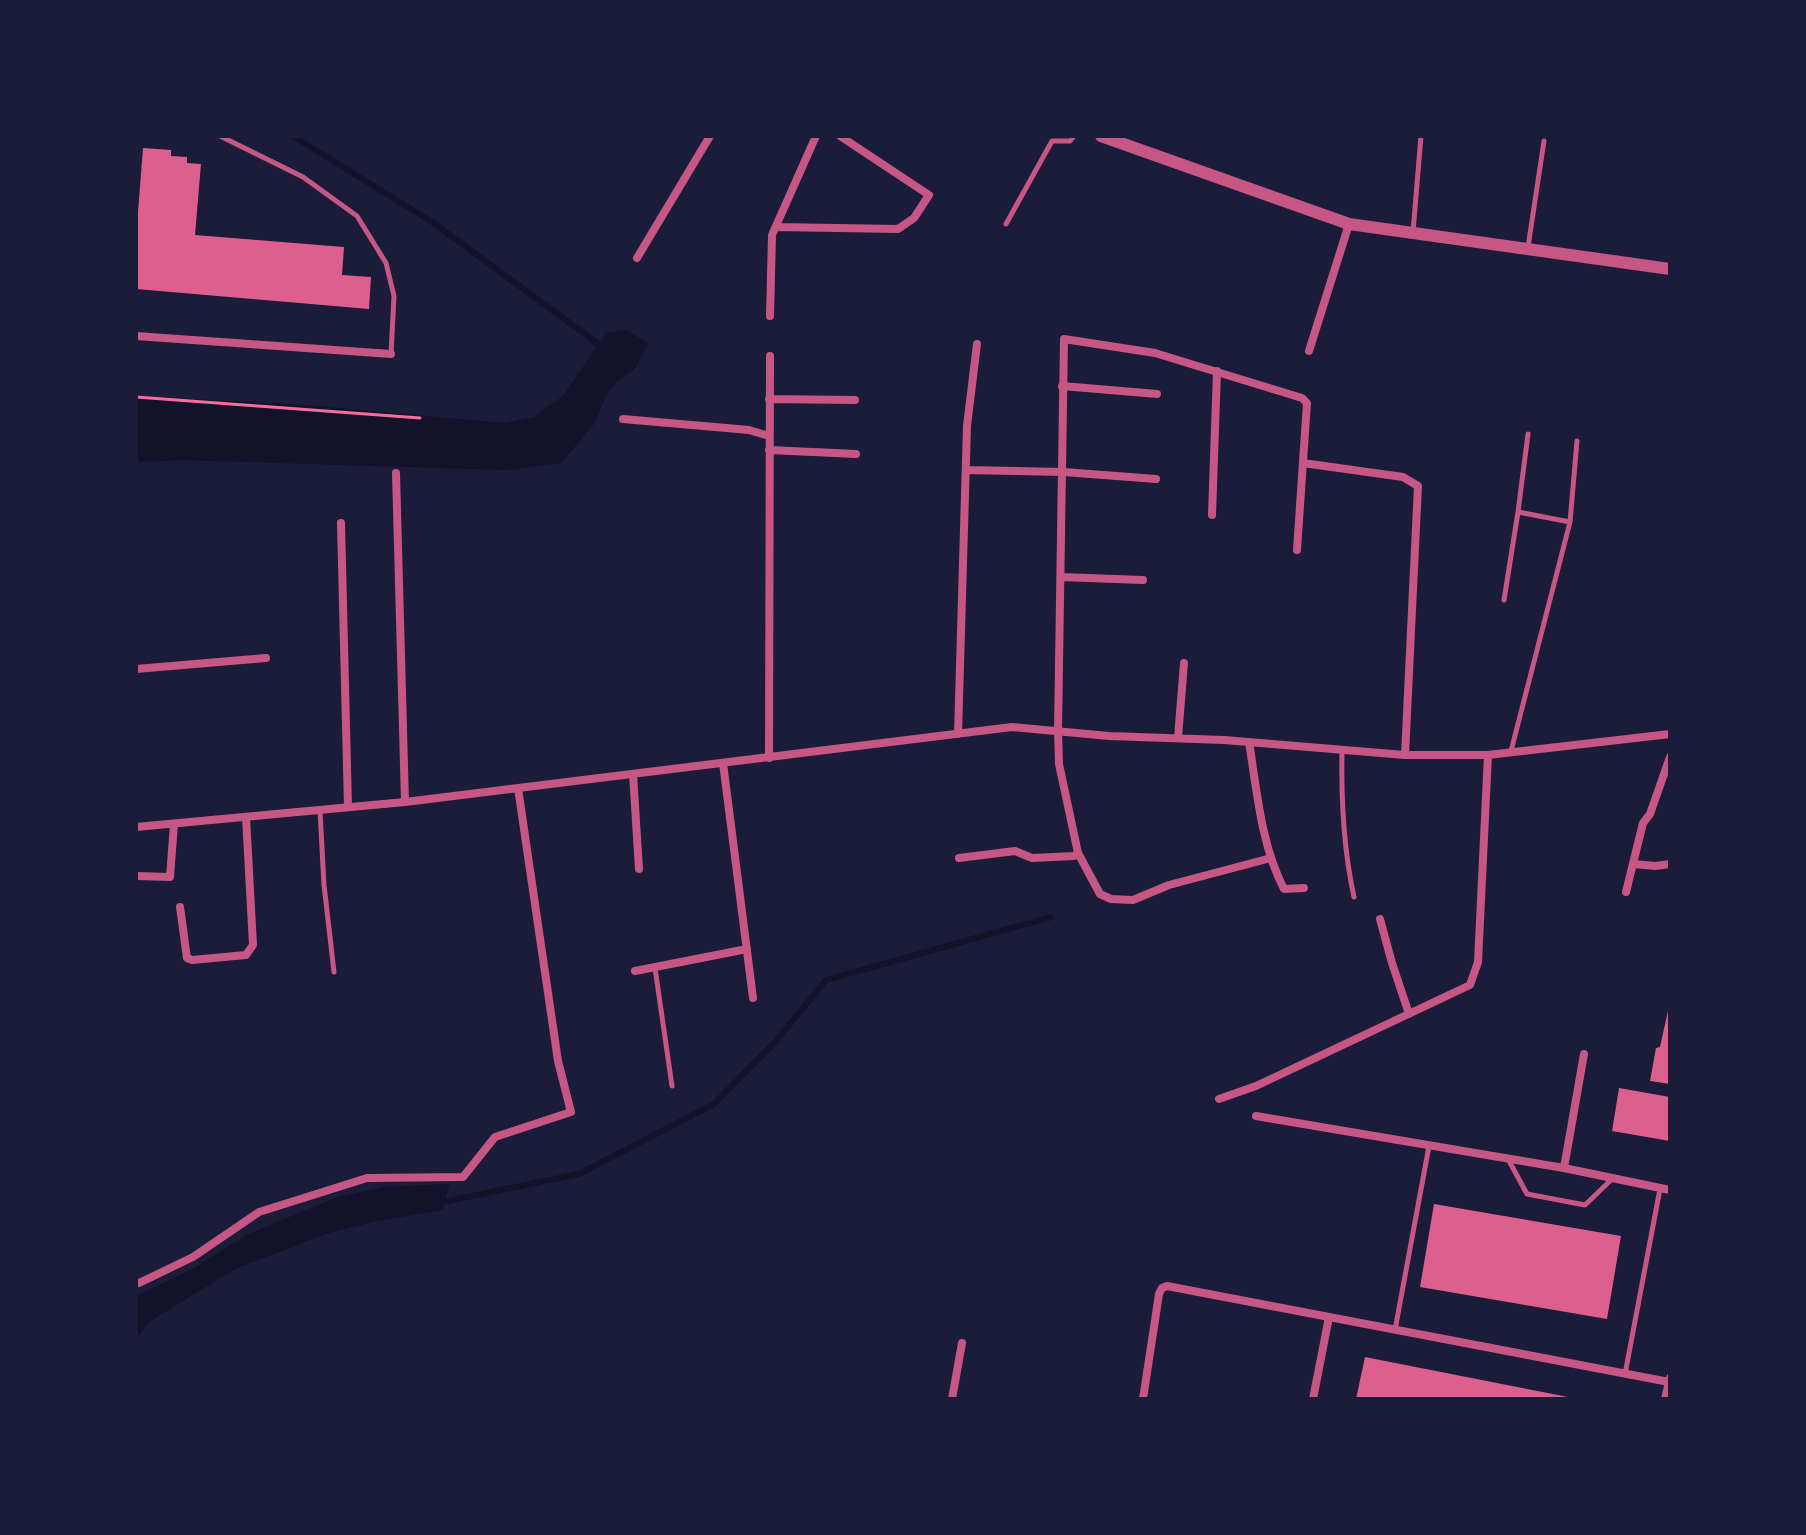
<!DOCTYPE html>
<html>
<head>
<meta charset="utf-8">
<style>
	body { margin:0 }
	#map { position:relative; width:1806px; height:1535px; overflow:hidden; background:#1b1b3a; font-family:"PT Sans",sans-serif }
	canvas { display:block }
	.frame { position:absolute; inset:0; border:138px solid #1b1b3a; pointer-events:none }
</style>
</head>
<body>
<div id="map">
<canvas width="1806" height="1535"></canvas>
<div class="frame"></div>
</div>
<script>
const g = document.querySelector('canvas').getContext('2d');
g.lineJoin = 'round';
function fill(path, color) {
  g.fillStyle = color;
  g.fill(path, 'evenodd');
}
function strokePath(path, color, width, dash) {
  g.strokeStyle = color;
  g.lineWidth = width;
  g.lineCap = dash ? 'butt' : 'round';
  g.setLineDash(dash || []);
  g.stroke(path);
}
const water = new Path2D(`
	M627,330L648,344L634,370L618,380L606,396L594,424L561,463L506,470L182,460L136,462V396L305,405L504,423L534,417L563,396L606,333Z
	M449,1184L443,1210L377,1221L329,1233L237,1268L149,1322L136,1339V1296L191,1270L246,1235L338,1197L384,1187Z`);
const stream = new Path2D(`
	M293,136L432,222L604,348
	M438,1203L579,1174L714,1104L776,1041L826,980L1051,917`);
const building = new Path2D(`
	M143,148L171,150V156L187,157V163L201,164L195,235L344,247L342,275L371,277L369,309L136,289V238Z
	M1669,1006H1670V1084L1650,1081L1656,1048L1660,1047Z
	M1619,1088L1670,1097V1141L1612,1131Z
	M1434,1204L1621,1236L1607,1319L1420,1287Z
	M1365,1357L1573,1398V1399H1356Z`);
const path = new Path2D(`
	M136,397L420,418`);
const service = new Path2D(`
	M220,136L303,177L357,216L386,263L394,296L391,354
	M1006,224L1052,141H1070L1074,136
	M1413,232L1421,136
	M1528,247L1544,141
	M1518,512L1528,434
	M1570,522L1577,441
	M1504,600L1518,512L1570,522L1511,751
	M1342,750C1341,800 1343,847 1354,897
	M320,811L324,885L334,972
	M655,968L672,1086
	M1508,1159L1527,1194L1585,1205L1613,1178
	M1395,1330L1429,1146
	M1625,1374L1660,1189`);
const minor = new Path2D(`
	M776,227L898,229L914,218L929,195L840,136
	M637,258L710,136
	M770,316L772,235L816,136
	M136,336L391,354
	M1309,351L1349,224
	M1062,386L1157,394
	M769,399L855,400
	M623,419L749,430L769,436
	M769,450L856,454
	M1303,463L1403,477L1418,486L1405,755
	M966,470L1064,472L1156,479
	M396,473L405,802
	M1212,515L1217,371
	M341,523L348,807
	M1061,577L1143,580
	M136,669L266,658
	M958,734L967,426L977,344
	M1178,738L1184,663
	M1249,742C1257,791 1261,845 1284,889L1304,888
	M769,758L770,356
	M723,763L753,998
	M633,774L639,869
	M136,827L405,802L1012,727L1109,736L1224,740L1405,755H1488L1670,734
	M959,858L1015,851L1032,858L1074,856L1078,853
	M1271,858L1169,885L1133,900L1111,899L1100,894L1078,853L1059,764L1058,730L1064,339L1155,353L1302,398L1307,403L1297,550
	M1634,864L1655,866L1670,864
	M136,876L170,877L174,824
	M1626,892L1643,823L1650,814L1670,757
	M180,907L187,958L192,960L246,955L253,945L246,817
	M1380,919L1392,963L1409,1014
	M635,971L747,949
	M1219,1099L1256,1086L1470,985L1478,962L1488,755
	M1256,1116L1564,1168L1670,1190
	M1564,1168L1584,1054
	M139,1283L193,1257L259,1212L367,1178L463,1177L495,1137L571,1112L558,1061L518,788
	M952,1399L962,1343
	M1143,1399L1159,1294L1162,1288L1167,1286L1669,1382
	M1313,1399L1329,1317
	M1665,1399L1670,1378`);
const tertiary = new Path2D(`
	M1101,136L1349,224L1670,269`);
fill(water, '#12122b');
strokePath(stream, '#12122b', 6);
fill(building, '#dd5f8e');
strokePath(path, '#ff6b9d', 3);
strokePath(service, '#c65784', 5);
strokePath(minor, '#c65784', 8);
strokePath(tertiary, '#c65784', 12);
</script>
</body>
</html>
